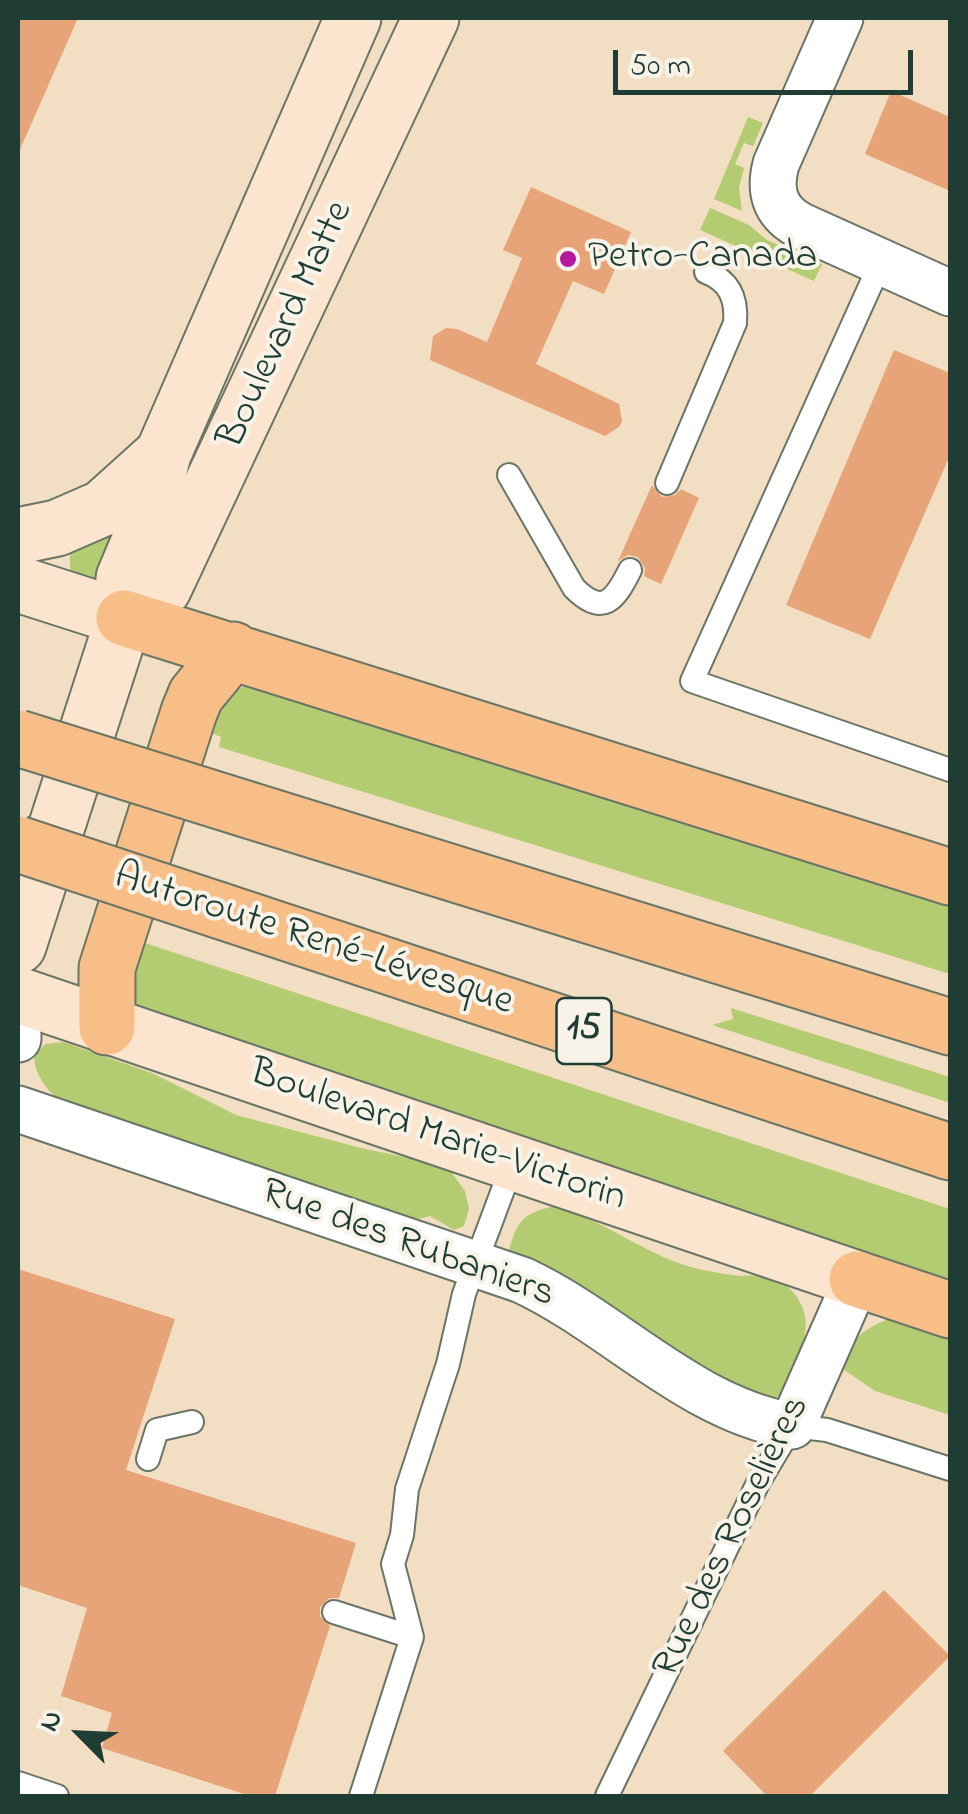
<!DOCTYPE html>
<html>
<head>
<meta charset="utf-8">
<style>
	body { margin:0 }
	#map { position:relative; width:968px; height:1814px; overflow:hidden; background:#f2dec2; font-family:"Indie Flower",sans-serif }
	canvas { display:block }
	.frame { position:absolute; inset:0; border:20px solid #1f3d34; pointer-events:none }
	.north { position:absolute; left:30px; top:1684px; width:100px; height:100px; -webkit-text-stroke:8px #f7f3e8; paint-order:stroke; rotate:294deg; font-size:28px; font-weight:700; line-height:40px; text-align:center; color:#1f3d34 }
	.north::after { content:''; display:block; margin:auto; width:35px; height:45px; background:#1f3d34; clip-path:polygon(50% 0,100% 100%,50% 72%,0 100%) }
	.scale { position:absolute; left:613px; top:50px; width:300px; height:45px; box-sizing:border-box; border:5px solid #1f3d34; border-top:0; padding-left:12px; font-size:30px; line-height:35px; white-space:nowrap; color:#1f3d34; -webkit-text-stroke:8px #f7f3e8; paint-order:stroke }
</style>
</head>
<body>
<div id="map">
<canvas width="968" height="1814"></canvas>
<div class="frame"></div>
<div class="north">N</div>
<div class="scale">50 m</div>
</div>
<script>
const g = document.querySelector('canvas').getContext('2d');
g.lineJoin = 'round';
function fill(path, color) {
  g.fillStyle = color;
  g.fill(path, 'evenodd');
}
function strokePath(path, color, width, dash) {
  g.strokeStyle = color;
  g.lineWidth = width;
  g.lineCap = dash ? 'butt' : 'round';
  g.setLineDash(dash || []);
  g.stroke(path);
}
function drawText(font, color, halo, rows, align = 'center') {
  g.font = font + ' "Indie Flower",sans-serif';
  g.lineWidth = 8;
  g.setLineDash([]);
  g.textBaseline = 'middle';
  g.strokeStyle = halo;
  g.fillStyle = color;
  for (const [text, x, y, turn = 0] of rows) {
    g.save();
    g.translate(x, y);
    g.rotate((+turn || 0) * Math.PI / 180);
    g.textAlign = isNaN(turn) ? turn : align;
    if (halo) g.strokeText(text, 0, 0);
    g.fillText(text, 0, 0);
    g.restore();
  }
}
const green = new Path2D(`
	M748,117L763,123L753,146L744,143L735,164L744,168L739,188L742,211L714,199Z
	M710,208L749,225L767,240L822,264L814,281L700,230Z
	M117,526L104,583L70,574V549Z
	M247,685L950,899V974L219,747L221,737L207,731L229,693Z
	M139,941L950,1209V1283L153,1016L136,1003L132,980Z
	M731,1008L950,1077V1103L712,1025L733,1019Z
	M63,1042L152,1073L236,1115L361,1148L423,1161L452,1173L465,1191L469,1208L464,1226L454,1230L430,1216L407,1222L66,1106C49,1092 36,1079 34,1057L45,1044Z
	M554,1206C597,1217 638,1249 681,1264C699,1270 723,1274 742,1276C750,1276 758,1274 765,1275C776,1276 784,1283 791,1290C823,1324 795,1361 779,1396L770,1401L762,1399L508,1255C516,1222 521,1214 554,1206Z
	M889,1319C914,1323 927,1332 950,1332V1415L875,1391L843,1369C849,1341 862,1329 889,1319Z`);
const building = new Path2D(`
	M18,18H78L18,154Z
	M891,91L950,117V191L865,154Z
	M531,187L631,232L604,294L573,281L536,364L619,404L622,421L619,427L605,436L430,360L433,336L446,328L457,329L487,342L522,258L503,250Z
	M894,350L950,373V455L870,639L786,605Z
	M652,485L662,497L675,495L681,489L699,498L661,584L644,576L645,568L638,557L628,555L618,561Z
	M18,1269L175,1319L126,1470L356,1543L339,1598H330L320,1607V1616L330,1626L275,1796H250L102,1748L112,1713L61,1696L87,1608L18,1585Z
	M884,1590L950,1656L810,1796H767L723,1751Z`);
const lane = new Path2D(`
	M881,262L692,681L950,770
	M509,475L574,588C603,617 615,600 630,570
	M667,483L735,323C737,299 730,281 706,272
	M148,1459L157,1430L192,1422
	M334,1612L412,1637
	M18,1783L57,1796
	M361,1796L412,1637L393,1564L402,1535L407,1489L448,1364L464,1294L513,1163
	M607,1796L758,1483L792,1426L827,1430L950,1469`);
const street = new Path2D(`
	M840,18L776,164C769,190 774,211 799,225L950,293
	M18,1035V1039
	M18,1109L522,1280C614,1323 689,1408 792,1426L857,1279`);
const secondary = new Path2D(`
	M18,536L57,528L103,508L163,454
	M18,584L124,618
	M124,618L163,589L431,18
	M18,946L124,618V578L143,533L163,454L353,18
	M18,995L857,1279`);
const highway = new Path2D(`
	M124,618L950,877
	M252,811L950,1027
	M218,910L950,1152
	M107,1027V968L189,712L196,695L233,650
	M857,1279L950,1310`);
const highwayBridge = new Path2D(`
	M18,738L252,811
	M18,844L218,910`);
const markers = [
	[568,259,10,"#b5179e"]
];
const shields = [
	[584,1031,55]
];
const shieldNames = [
	["15",584,1031]
];
const poiNames = [
	["Petro-Canada",588,259]
];
const streetNames = [
	["Boulevard Matte",288,326,-65],
	["Autoroute René-Lévesque",313,942,18],
	["Boulevard Marie-Victorin",437,1138,19],
	["Rue des Rubaniers",407,1246,20],
	["Rue des Roselières",734,1538,-64]
];
fill(green, '#b4cc71');
fill(building, '#e6a478');
strokePath(lane, '#697566', 26);
strokePath(street, '#697566', 49);
strokePath(secondary, '#697566', 59);
strokePath(highway, '#697566', 59);
strokePath(lane, '#fff', 22);
strokePath(street, '#fff', 45);
strokePath(secondary, '#fce5cf', 55);
strokePath(highway, '#f7be87', 55);
strokePath(highwayBridge, '#697566', 59, []);
strokePath(highwayBridge, '#f7be87', 55);
for (const [x, y, r, color] of markers) {
  const dot = new Path2D();
  dot.arc(x, y, r, 0, 2 * Math.PI);
  g.fillStyle = color;
  g.fill(dot);
  strokePath(dot, '#f7f3e8', 4);
}
for (const [x, y, w] of shields) {
  const box = new Path2D();
  box.roundRect(x - w / 2, y - 33, w, 66, 8);
  g.fillStyle = '#f7f3e8';
  g.fill(box);
  strokePath(box, '#1f3d34', 2.5);
}
drawText('bold 38px', '#1f3d34', null, shieldNames);
drawText('40px', '#1f3d34', '#f7f3e8', poiNames, 'left');
drawText('40px', '#1f3d34', '#f7f3e8', streetNames);
</script>
</body>
</html>
